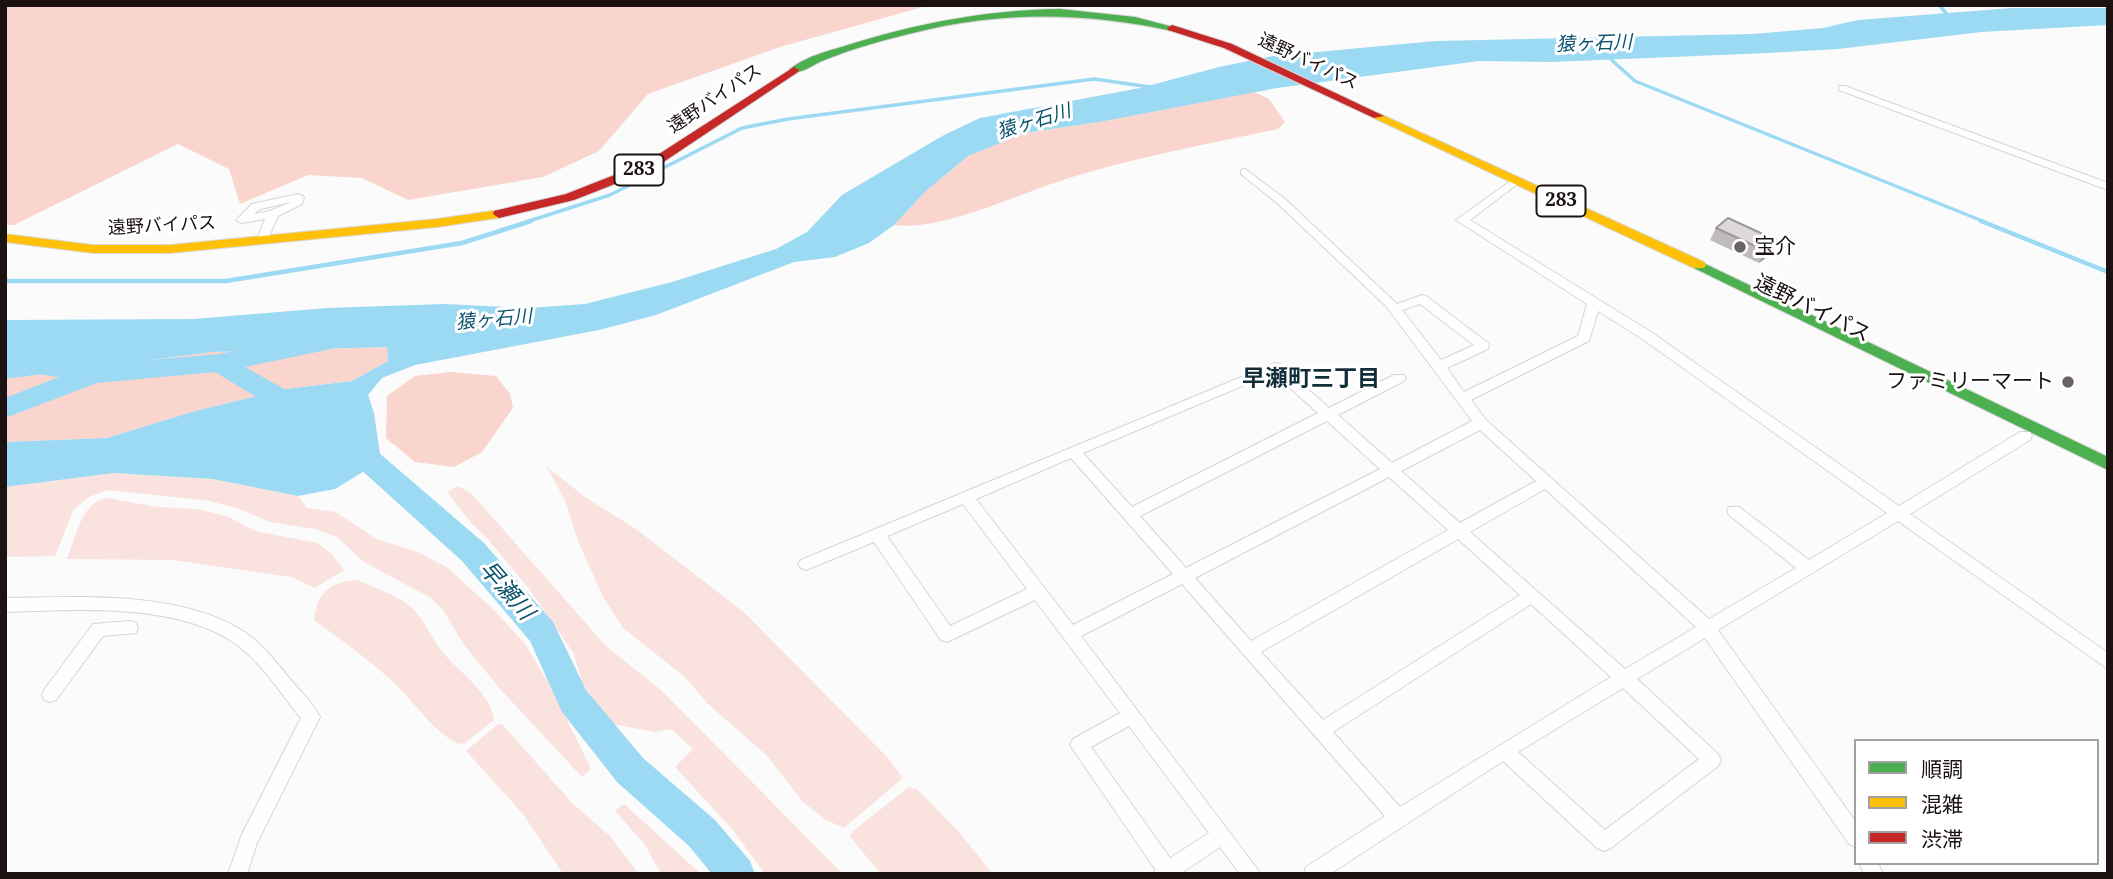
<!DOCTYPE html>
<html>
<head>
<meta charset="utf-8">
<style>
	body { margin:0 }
	#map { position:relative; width:2113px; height:879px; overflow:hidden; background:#fbfbfb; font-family:"Noto Serif","Noto Sans JP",serif }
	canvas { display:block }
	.frame { position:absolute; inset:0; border:7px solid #1b1211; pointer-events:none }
	.legend { position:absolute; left:1854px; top:739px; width:245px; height:126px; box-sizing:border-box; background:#fff; border:2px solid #a4a0a0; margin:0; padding:9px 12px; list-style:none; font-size:21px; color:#1b1211 }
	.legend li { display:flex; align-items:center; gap:14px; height:35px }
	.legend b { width:35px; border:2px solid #a4a0a0 }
</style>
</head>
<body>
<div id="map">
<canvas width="2113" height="879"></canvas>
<div class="frame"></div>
<ul class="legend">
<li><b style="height:9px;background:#4caf50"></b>順調</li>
<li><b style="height:9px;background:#ffc107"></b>混雑</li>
<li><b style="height:9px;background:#c62828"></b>渋滞</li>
</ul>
</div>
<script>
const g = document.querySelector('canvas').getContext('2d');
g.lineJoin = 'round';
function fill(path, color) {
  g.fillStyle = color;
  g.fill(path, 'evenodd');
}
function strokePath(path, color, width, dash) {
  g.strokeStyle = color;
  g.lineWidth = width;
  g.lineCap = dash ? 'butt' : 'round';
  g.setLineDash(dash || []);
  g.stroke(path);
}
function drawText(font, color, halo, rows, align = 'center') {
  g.font = font + ' "Noto Serif","Noto Sans JP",serif';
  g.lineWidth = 6;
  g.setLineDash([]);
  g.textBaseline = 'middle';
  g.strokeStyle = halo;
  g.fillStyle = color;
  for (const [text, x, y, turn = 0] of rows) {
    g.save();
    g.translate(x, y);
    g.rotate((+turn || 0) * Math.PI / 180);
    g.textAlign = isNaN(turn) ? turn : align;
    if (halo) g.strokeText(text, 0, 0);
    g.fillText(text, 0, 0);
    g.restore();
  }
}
const green = new Path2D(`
	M546,466L585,497L636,529L745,613L887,757L903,778L844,828L826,820L803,802L767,756L707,703L685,677L623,628L603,597L578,541L565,500Z
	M114,473L213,479L298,496L307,508L335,512L377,539L418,552L448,568L498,614L525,644L551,687L591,769L582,777L500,689L464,645L444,611L431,598L364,562L337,537L315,529L270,522L240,509L210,501L108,490L89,497L74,509L55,556L5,557V487Z
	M458,486L471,493L606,646L661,690L843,874H765L732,829L675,767L693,749L671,729L655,732L612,724L583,685L574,654L530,590L486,537L471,523L447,492Z
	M107,498L158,507L198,509L229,517L255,531L317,543L331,553L344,570L315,588L291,577L173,560L67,559C76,537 81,502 107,498Z
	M358,580C375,588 396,594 411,607C426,621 432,641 446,656C463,675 491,694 494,720L465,743L458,744C435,732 421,711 403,692C376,664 345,643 314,620C317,593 329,582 358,580Z
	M502,724L573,804L610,836L639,874H563L523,814L466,751L497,725Z
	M909,787L917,789L958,831L993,874H881L850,837L853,831Z
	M624,804L701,874H661L645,845L615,811Z`);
const forest = new Path2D(`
	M5,5H930L780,47L648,94L599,151L543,177L408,200L362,178L308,175L240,204L229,169L178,144L14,225H5Z
	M1254,92L1269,99L1285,122L1278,129C1208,144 1137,157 1069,178C1022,192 942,232 894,225L926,191L968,156L1025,133L1105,121Z
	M387,347L388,361L352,381L286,389L195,411L107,438L5,442V379L212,352Z
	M450,372L496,376L510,394L513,408L482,452L454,467L415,462L386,438L387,396L415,376Z`);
const water = new Path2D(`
	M2012,8H2108V25L1981,32L1838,49L1768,53L1551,62L1479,61L1277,88L1105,121L1025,133L968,156L926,191L894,225L869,243L835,257L794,262L656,315L599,330L415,365L382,378L368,395L374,413L381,461L335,489L298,496L213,479L114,473L5,487V442L107,438L195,411L286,389L352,381L388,361L387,347L212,352L5,379V320L194,319L327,308L444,304L528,308L585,304L672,282L776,249L807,232L842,195L944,135L980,118L1140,88L1219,67L1273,56L1436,41L1753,34L1823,28L1858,20Z`);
const streamFar1 = new Path2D(`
	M1939,5L1946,13
	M1606,55L1635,81L1985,222
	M526,222L610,195L742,128L788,119L1094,79L1150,87`);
const stream = new Path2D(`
	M1981,221L2108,272
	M5,281H226L462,243L531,221`);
const river = new Path2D(`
	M322,334L331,337L335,343L331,349L245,367L311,404L315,411L311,418L301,421L291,418L215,372L97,383L5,418V398L59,377L5,369V351L93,365L219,354Z
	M347,431L357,434L484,543L553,622L586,690L643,758L715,820L750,861L755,874H712L689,846L617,782L562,712L530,641L462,561L337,448L333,441L337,434Z`);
const street = new Path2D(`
	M1839,86H1845L2108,183V190L1839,90Z
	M1245,169L1285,199L1397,304L1422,295L1426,296L1488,343L1489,346L1488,349L1447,368L1464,392L1578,336L1587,304L1456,220L1512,180L1517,183L1516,185L1470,220L1651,332L1899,506L2020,432H2030L2032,436L2030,440L1910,514L2108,653V669L1898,521L1718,630L1856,822V847L1849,844L1705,638L1637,679L1718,754L1721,760L1718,766L1611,848L1604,851L1597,848L1503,761L1330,874H1304L1306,867L1385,816L1182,584L1081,636L1261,874H1240L1220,847L1180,874H1154L1155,869L1070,745L1073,739L1120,713L1035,600L947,642L941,640L874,542L806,570L801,568L798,564L801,560L1275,363L1280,364L1329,408L1394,375H1404L1406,378L1404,381L1338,415L1392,463L1472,421L1386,306L1277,203L1241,174V170ZM1420,304L1474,345L1441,360L1402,310ZM1598,311L1641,338L1887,513L1809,560L1739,507H1729L1727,511L1729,515L1796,568L1709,619L1486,420L1471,400L1589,341ZM1273,373L1318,413L1132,507L1083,453ZM1327,421L1380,469L1186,568L1140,516ZM1480,430L1536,481L1460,523L1401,471ZM1071,458L1173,574L1073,625L976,499ZM1389,477L1448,530L1251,641L1195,578ZM1545,489L1696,627L1625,669L1470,532ZM963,504L1027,589L950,626L887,536ZM1458,539L1520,595L1323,720L1261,652ZM1531,604L1611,677L1400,807L1333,732ZM1623,688L1699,759L1605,830L1518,752ZM1129,726L1209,833L1170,858L1091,747Z
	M298,194L304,197L302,204L278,216L267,241H259L257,239L265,219L242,223L236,220L252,204ZM291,202L270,211L254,214L260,209Z
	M5,598C79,597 182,590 246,633C263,645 277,663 290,679C300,691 313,703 320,717L257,843L247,874H228L242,834L301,718C280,693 261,661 233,642C173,602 74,610 5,612Z
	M130,621L136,623L138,628L136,633L103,636L56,700L50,702L44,700L42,695L44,690L93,624Z
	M1859,863H1878L1883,874H1864Z`);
const fast = new Path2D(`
	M1060,9L1135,17L1177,28L1172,31C1085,12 1000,11 913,33C883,40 851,49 822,61C812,65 798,77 789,70C803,57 829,51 848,45C918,23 987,10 1060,9Z
	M1699,261L2108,457V470L1694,268L1692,265Z`);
const slow = new Path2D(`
	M1378,113L1704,262L1706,265L1704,268H1694L1374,118V114Z
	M499,210L504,211V217L437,227L170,253H93L5,242V234L93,245H170L437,219Z`);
const jam = new Path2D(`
	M1172,25L1232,44L1384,116L1374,118L1224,48L1168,30L1167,28Z
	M794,67L799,70L798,72L653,169L574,200L499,218L493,214L494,211L566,194L645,163Z`);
const wall = new Path2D(`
	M1716,228L1778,241L1771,254L1759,263L1710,240Z`);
const shadedWall = new Path2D(`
	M1778,241L1771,254L1759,263L1766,251Z`);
const building = new Path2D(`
	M1728,218L1778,241L1766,251L1716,228Z`);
const markers = [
	[1740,247,7,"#696463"],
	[2068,382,7,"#696463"]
];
const farStreetnames = [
	["遠野バイパス",1308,62,25],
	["遠野バイパス",715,99,-34],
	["遠野バイパス",162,226,-3]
];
const farWaternames = [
	["猿ヶ石川",1594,44,-2],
	["猿ヶ石川",1034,122,-17],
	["猿ヶ石川",494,320,-5]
];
const shields = [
	[639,170,49],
	[1561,201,49]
];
const shieldNames = [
	["283",639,170],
	["283",1561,201]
];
const poiNames = [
	["宝介",1754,247],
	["ファミリーマート",2054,382,"right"]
];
const streetNames = [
	["遠野バイパス",1812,309,26]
];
const neighbourhoodNames = [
	["早瀬町三丁目",1311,379]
];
const waterNames = [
	["早瀬川",506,591,49]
];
fill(green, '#fae3de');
fill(forest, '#f9d5ce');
fill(water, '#9cd9f3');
strokePath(streamFar1, '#9cd9f3', 3.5);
strokePath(stream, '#9cd9f3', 4.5);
fill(river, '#9cd9f3');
strokePath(street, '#d8d4d3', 2);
strokePath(fast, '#d9d7d7', 2);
strokePath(slow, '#d9d7d7', 2);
strokePath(jam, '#d9d7d7', 2);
fill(street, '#fefefe');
fill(fast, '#4caf50');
fill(slow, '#ffc107');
fill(jam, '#c62828');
fill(wall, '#bfbbba');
fill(shadedWall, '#9b9897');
fill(building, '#ded9d8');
strokePath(building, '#9b9897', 2);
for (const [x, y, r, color] of markers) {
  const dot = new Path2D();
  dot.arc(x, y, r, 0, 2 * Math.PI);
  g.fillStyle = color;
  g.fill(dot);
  strokePath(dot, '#fff', 2.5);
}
drawText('18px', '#1b1211', '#fff', farStreetnames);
drawText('italic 19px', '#0a536c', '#fff', farWaternames);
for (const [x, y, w] of shields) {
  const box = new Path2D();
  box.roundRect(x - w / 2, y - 15.5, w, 31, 5);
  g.fillStyle = '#fff';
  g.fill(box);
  strokePath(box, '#1b1211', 2);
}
drawText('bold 19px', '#1b1211', null, shieldNames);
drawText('21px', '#1b1211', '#fff', poiNames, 'left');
drawText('21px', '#1b1211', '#fff', streetNames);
drawText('bold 23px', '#122e3a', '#fff', neighbourhoodNames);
drawText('italic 23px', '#0a536c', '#fff', waterNames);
</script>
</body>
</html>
